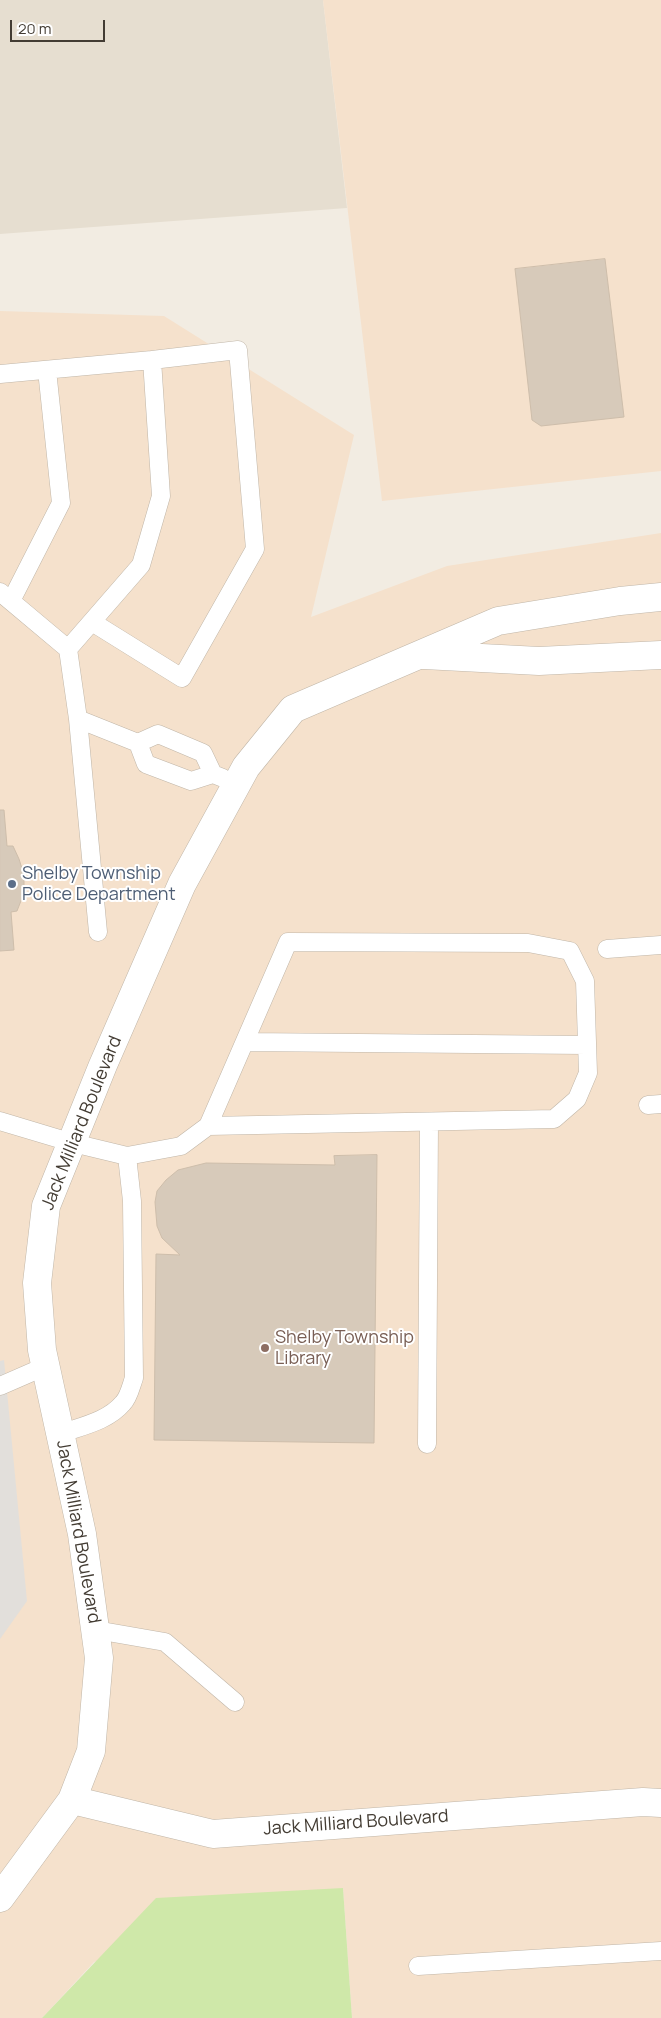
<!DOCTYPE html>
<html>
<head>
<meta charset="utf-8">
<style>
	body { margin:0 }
	#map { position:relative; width:661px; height:2018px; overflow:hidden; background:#f2ece2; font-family:Manrope,sans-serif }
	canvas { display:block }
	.scale { position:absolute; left:10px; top:20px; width:95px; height:22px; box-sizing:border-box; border:2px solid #433c33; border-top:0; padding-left:6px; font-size:15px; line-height:18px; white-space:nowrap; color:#433c33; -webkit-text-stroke:4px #fff; paint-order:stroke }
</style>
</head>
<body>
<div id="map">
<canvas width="661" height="2018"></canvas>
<div class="scale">20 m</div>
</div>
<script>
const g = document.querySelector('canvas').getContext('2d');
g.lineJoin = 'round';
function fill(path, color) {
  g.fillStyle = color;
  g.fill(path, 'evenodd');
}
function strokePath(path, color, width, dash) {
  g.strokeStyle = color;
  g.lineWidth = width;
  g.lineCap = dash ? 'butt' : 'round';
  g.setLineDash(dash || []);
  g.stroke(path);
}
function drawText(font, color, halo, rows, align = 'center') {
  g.font = font + ' Manrope,sans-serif';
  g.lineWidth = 4;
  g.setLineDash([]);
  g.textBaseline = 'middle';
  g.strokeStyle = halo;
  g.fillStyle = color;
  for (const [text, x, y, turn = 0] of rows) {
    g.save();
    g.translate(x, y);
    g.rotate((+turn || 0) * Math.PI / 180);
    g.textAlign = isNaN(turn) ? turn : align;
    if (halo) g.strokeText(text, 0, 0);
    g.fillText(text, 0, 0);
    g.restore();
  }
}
const residential = new Path2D(`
	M0,0H323L347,208L0,234Z`);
const commercial = new Path2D(`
	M323,0H661V471L382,501Z
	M0,311L164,316L354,435L311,617L447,566L661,533V2018H352L343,1888L94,1962L42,2018H0Z`);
const green = new Path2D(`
	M343,1888L352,2018H42L156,1898Z`);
const parking = new Path2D(`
	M4,1360L27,1601L0,1639V1361Z`);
const building = new Path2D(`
	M605,259L624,417L541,426L532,420L515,269Z
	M0,810H4L7,846H13L19,859L24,875V893L17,911L11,912L14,950L0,951Z
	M377,1155L374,1443L154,1440L156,1254L180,1255L162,1238L157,1226L155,1202L157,1191L166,1180L178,1170L206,1163L335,1165L334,1156Z`);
const lane = new Path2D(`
	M0,374L152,360L161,496L141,565L68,649
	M0,592L68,649L78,719L138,743L158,734L203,753L213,774
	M11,601L61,503L47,370
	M92,622L182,678L255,549L238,350L152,360
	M78,719L98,932
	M138,743L146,764L191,781L213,774L223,778
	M607,949L661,945
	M245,1042L587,1045
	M648,1105L661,1104
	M0,1121L73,1143L127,1156L181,1146L208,1126L554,1119L577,1099L588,1073L585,981L570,951L528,943L288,942L208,1126
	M0,1386L46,1366
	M60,1434C82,1426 108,1421 123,1403C129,1397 131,1386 134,1378L132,1201L127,1156
	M427,1444L429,1122
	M96,1630L165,1642L235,1702
	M418,1966L661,1951`);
const street = new Path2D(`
	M424,655L539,661L661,655
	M72,1800L213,1834L643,1802L661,1803
	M0,1898L72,1800L91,1751L99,1658L82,1534L42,1350L37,1283L46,1206L103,1065L182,884L246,767L293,709L498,621L620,601L661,597`);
const markers = [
	[12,884,5,"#5c6f8a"],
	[265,1348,5,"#8d6e63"]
];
const serviceNames = [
	["Shelby Township",22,874],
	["Police Department",22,895]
];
const streetNames = [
	["Jack Milliard Boulevard",82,1123,-68],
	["Jack Milliard Boulevard",78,1532,80],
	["Jack Milliard Boulevard",356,1823,-4]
];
const educationNames = [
	["Shelby Township",275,1338],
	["Library",275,1359]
];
fill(residential, '#e6ded0');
fill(commercial, '#f5e1cc');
fill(green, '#cfe8a9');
fill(parking, '#e2dfdb');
fill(building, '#d7caba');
strokePath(building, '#cebeab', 1);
strokePath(lane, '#c0b6a8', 19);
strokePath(street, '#c0b6a8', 29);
strokePath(lane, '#fff', 18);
strokePath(street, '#fff', 28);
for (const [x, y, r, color] of markers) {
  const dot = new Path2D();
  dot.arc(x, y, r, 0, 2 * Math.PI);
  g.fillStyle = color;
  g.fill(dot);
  strokePath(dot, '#fff', 2);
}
drawText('18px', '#4e5e75', '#fff', serviceNames, 'left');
drawText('18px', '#433c33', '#fff', streetNames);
drawText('18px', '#785e54', '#fff', educationNames, 'left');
</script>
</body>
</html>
